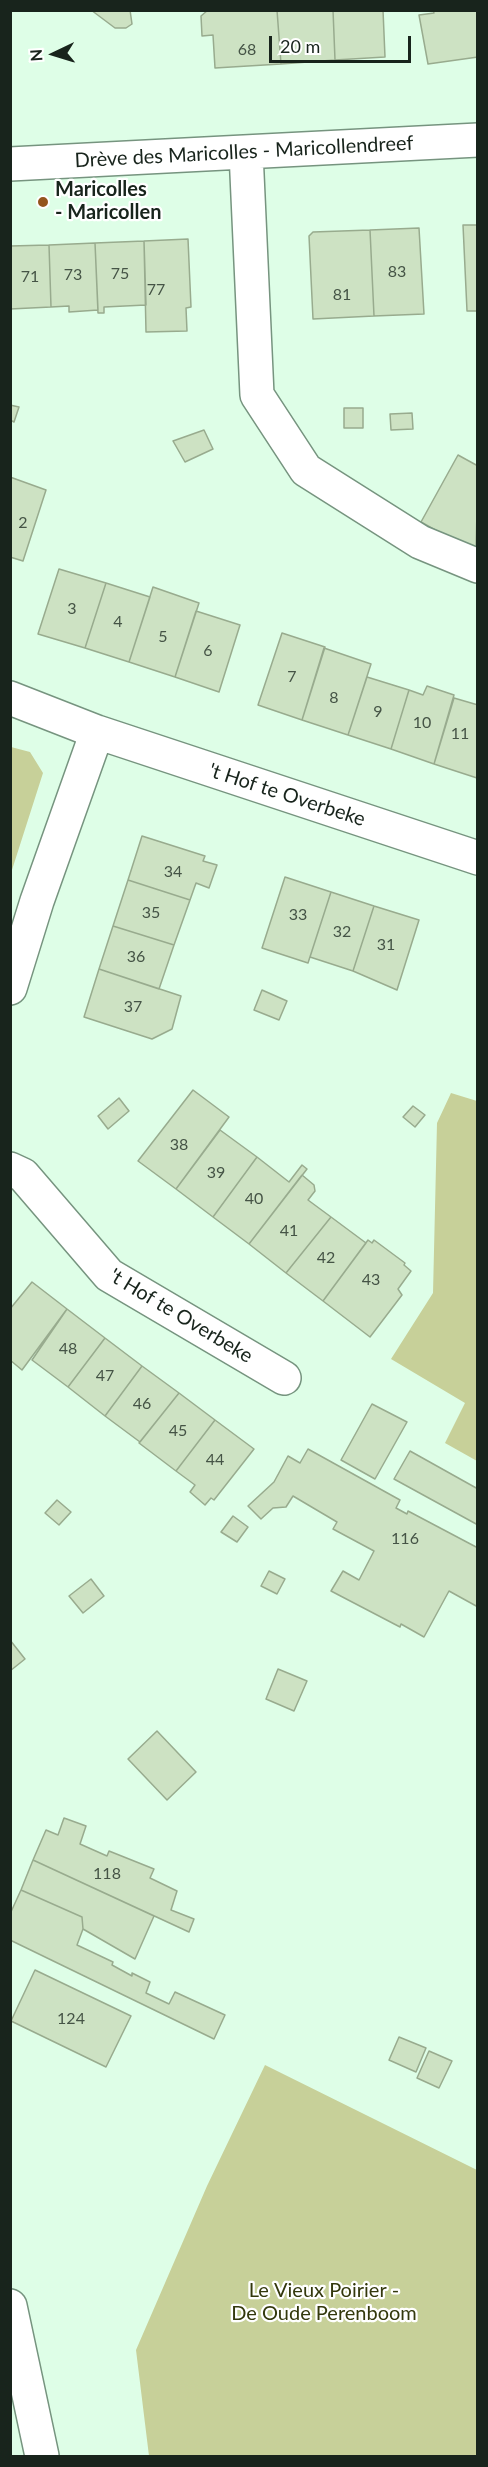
<!DOCTYPE html>
<html>
<head>
<meta charset="utf-8">
<style>
	body { margin:0 }
	#map { position:relative; width:488px; height:2467px; overflow:hidden; background:#defee7; font-family:Lato,sans-serif }
	canvas { display:block }
	.frame { position:absolute; inset:0; border:12px solid #18241c; pointer-events:none }
	.north { position:absolute; left:24px; top:24px; width:60px; height:60px; -webkit-text-stroke:4px #fff; paint-order:stroke; rotate:266deg; font-size:16px; font-weight:700; line-height:24px; text-align:center; color:#18241c }
	.north::after { content:''; display:block; margin:auto; width:21px; height:27px; background:#18241c; clip-path:polygon(50% 0,100% 100%,50% 72%,0 100%) }
	.scale { position:absolute; left:269px; top:36px; width:142px; height:27px; box-sizing:border-box; border:3px solid #18241c; border-top:0; padding-left:8px; font-size:18px; line-height:21px; white-space:nowrap; color:#18241c; -webkit-text-stroke:4px #fff; paint-order:stroke }
</style>
</head>
<body>
<div id="map">
<canvas width="488" height="2467"></canvas>
<div class="frame"></div>
<div class="north">N</div>
<div class="scale">20 m</div>
</div>
<script>
const g = document.querySelector('canvas').getContext('2d');
g.lineJoin = 'round';
function fill(path, color) {
  g.fillStyle = color;
  g.fill(path, 'evenodd');
}
function strokePath(path, color, width, dash) {
  g.strokeStyle = color;
  g.lineWidth = width;
  g.lineCap = dash ? 'butt' : 'round';
  g.setLineDash(dash || []);
  g.stroke(path);
}
function drawText(font, color, halo, rows, align = 'center') {
  g.font = font + ' Lato,sans-serif';
  g.lineWidth = 4.5;
  g.setLineDash([]);
  g.textBaseline = 'middle';
  g.strokeStyle = halo;
  g.fillStyle = color;
  for (const [text, x, y, turn = 0] of rows) {
    g.save();
    g.translate(x, y);
    g.rotate((+turn || 0) * Math.PI / 180);
    g.textAlign = isNaN(turn) ? turn : align;
    if (halo) g.strokeText(text, 0, 0);
    g.fillText(text, 0, 0);
    g.restore();
  }
}
const green = new Path2D(`
	M11,747L30,752L43,773L11,873Z
	M451,1093L477,1101V1461L445,1443L465,1403L391,1359L433,1293L437,1123Z
	M265,2065L477,2170V2456H149L136,2350L207,2186Z`);
const building = new Path2D(`
	M91,10H130L132,24L126,28H115Z
	M208,10H277L281,64L215,68L213,35L202,36L201,16Z
	M277,10H333L335,60L281,64Z
	M333,10H383L385,57L335,60Z
	M433,10H477L478,57L428,64L419,15L434,13Z
	M463,225H478V311H467Z
	M419,228L424,314L374,316L370,230Z
	M370,230L374,316L313,319L309,236L313,232Z
	M188,239L191,307L186,308L187,331L146,332L144,241Z
	M144,241L146,305L104,307V313H98L95,243Z
	M95,243L98,310L69,312V306L51,307L49,245Z
	M49,245L51,307L10,309V246Z
	M10,405L19,407L14,422L10,420Z
	M344,408H363V428H344Z
	M412,413L413,429L391,430L390,414Z
	M204,430L213,449L185,462L173,441Z
	M458,455L478,466L476,553L421,522Z
	M10,477L46,490L23,561L10,557Z
	M59,569L106,583L85,648L38,634Z
	M106,583L150,597L129,662L85,648Z
	M153,587L199,603L175,677L129,662Z
	M196,611L240,625L219,692L175,677Z
	M282,633L325,647L302,720L258,705Z
	M324,648L371,664L348,735L302,720Z
	M367,677L409,690L391,749L348,735Z
	M427,686L454,695L434,764L391,749L409,690L423,695Z
	M454,698L478,705L477,778L434,764Z
	M142,836L205,856L203,861L217,865L209,888L196,883L190,900L128,880Z
	M285,877L331,892L308,963L262,948Z
	M128,880L190,900L174,945L113,926Z
	M331,892L374,906L353,971L310,957Z
	M374,906L419,920L397,990L353,971Z
	M113,926L174,945L159,989L99,969Z
	M99,969L181,996L172,1029L152,1039L84,1017Z
	M262,990L287,1001L279,1020L254,1010Z
	M193,1090L229,1117L176,1189L138,1161Z
	M119,1098L129,1111L108,1129L98,1116Z
	M413,1106L425,1115L415,1127L403,1117Z
	M220,1130L257,1157L213,1217L176,1189Z
	M257,1157L289,1182L302,1165L307,1169L249,1244L213,1217Z
	M302,1175L314,1185L315,1191L308,1200L331,1217L286,1273L249,1244Z
	M331,1217L366,1243L323,1301L286,1273Z
	M368,1240L372,1243L374,1240L405,1263L404,1265L411,1271L398,1289L402,1295L370,1337L323,1301Z
	M32,1282L67,1309L22,1370L10,1360V1309Z
	M67,1309L105,1338L68,1387L32,1360Z
	M105,1338L142,1366L105,1416L68,1387Z
	M142,1366L179,1393L140,1442L105,1416Z
	M179,1393L215,1420L176,1471L139,1443Z
	M372,1404L407,1422L375,1479L341,1460Z
	M215,1420L254,1449L214,1500L211,1498L205,1505L190,1492L195,1485L176,1471Z
	M308,1449L400,1500L396,1508L407,1514L408,1511L478,1548V1607L449,1591L424,1637L401,1624L400,1627L331,1591L343,1571L359,1580L374,1551L333,1529L337,1522L293,1496L286,1507L273,1508L261,1519L248,1506L274,1482L288,1456L300,1463Z
	M410,1451L478,1489V1525L394,1479Z
	M57,1500L71,1512L59,1525L45,1513Z
	M233,1516L248,1527L237,1542L221,1532Z
	M269,1571L285,1579L277,1594L261,1586Z
	M91,1579L104,1596L83,1613L69,1596Z
	M10,1640L25,1659L10,1671Z
	M278,1669L307,1681L294,1711L266,1699Z
	M157,1731L196,1772L167,1800L128,1759Z
	M64,1818L86,1826L80,1844L107,1856L109,1851L154,1869L150,1878L177,1891L171,1910L194,1919L189,1932L33,1860L46,1830L58,1835Z
	M33,1860L154,1916L135,1959L83,1929L82,1917L21,1890Z
	M21,1890L82,1917L83,1929L77,1945L113,1962L112,1965L132,1976V1973L150,1982L146,1993L169,2004L175,1992L225,2015L214,2039L10,1940V1914Z
	M35,1970L131,2016L106,2067L11,2021Z
	M399,2037L426,2048L416,2072L389,2060Z
	M429,2051L452,2061L439,2088L417,2078Z`);
const minor = new Path2D(`
	M246,152L257,395L306,470L420,542L478,566
	M10,164L478,140
	M10,698L97,732L478,858
	M10,988L37,901L97,732
	M10,1169L23,1175L109,1275L284,1378
	M10,2306L42,2456`);
const markers = [
	[43,202,6,"#94551d"]
];
const numberNames = [
	["68",247,50],
	["83",397,272],
	["75",120,274],
	["73",73,275],
	["71",30,277],
	["77",156,290],
	["81",342,295],
	["2",23,523],
	["3",72,609],
	["4",118,622],
	["5",163,637],
	["6",208,651],
	["7",292,677],
	["8",334,698],
	["9",378,712],
	["10",422,723],
	["11",460,734],
	["34",173,872],
	["35",151,913],
	["33",298,915],
	["32",342,932],
	["31",386,945],
	["36",136,957],
	["37",133,1007],
	["38",179,1145],
	["39",216,1173],
	["40",254,1199],
	["41",289,1231],
	["42",326,1258],
	["43",371,1280],
	["48",68,1349],
	["47",105,1376],
	["46",142,1404],
	["45",178,1431],
	["44",215,1460],
	["116",405,1539],
	["118",107,1874],
	["124",71,2019]
];
const streetNames = [
	["Drève des Maricolles - Maricollendreef",244,152,-3],
	["'t Hof te Overbeke",287,795,18],
	["'t Hof te Overbeke",181,1316,31]
];
const poiNames = [
	["Maricolles",55,190],
	["- Maricollen",55,213]
];
const parkNames = [
	["Le Vieux Poirier -",324,2291],
	["De Oude Perenboom",324,2314]
];
fill(green, '#c7d099');
fill(building, '#cde2c3');
strokePath(building, '#98ab8e', 1.5);
strokePath(minor, '#76947f', 36);
strokePath(minor, '#fff', 33);
for (const [x, y, r, color] of markers) {
  const dot = new Path2D();
  dot.arc(x, y, r, 0, 2 * Math.PI);
  g.fillStyle = color;
  g.fill(dot);
  strokePath(dot, '#fff', 2);
}
drawText('16px', '#455446', null, numberNames);
drawText('20px', '#18241c', '#fff', streetNames);
drawText('bold 20px', '#18241c', '#fff', poiNames, 'left');
drawText('20px', '#33380c', '#fff', parkNames);
</script>
</body>
</html>
